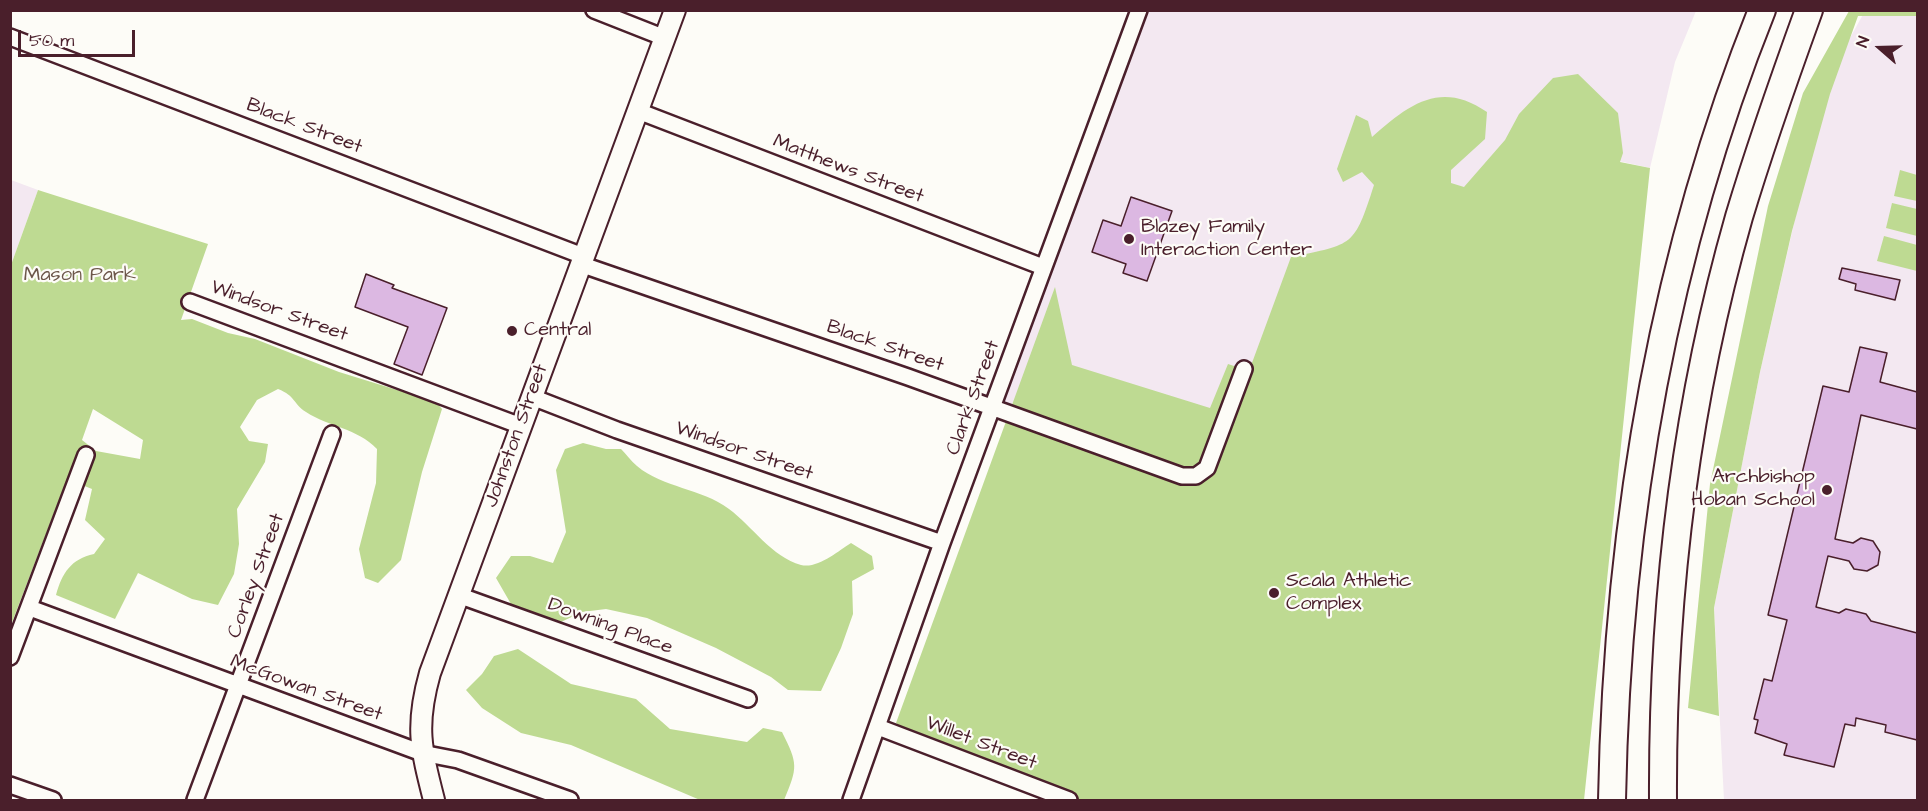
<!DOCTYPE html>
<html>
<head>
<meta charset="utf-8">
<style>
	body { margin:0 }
	#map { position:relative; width:1928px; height:811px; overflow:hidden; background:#fdfcf7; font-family:"Architects Daughter",sans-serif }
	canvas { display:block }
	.frame { position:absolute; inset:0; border:12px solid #4a1f2b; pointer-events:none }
	.north { position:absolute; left:1850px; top:18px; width:60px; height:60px; -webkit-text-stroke:4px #fdfcf7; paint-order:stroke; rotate:290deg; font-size:16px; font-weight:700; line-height:24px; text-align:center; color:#4a1f2b }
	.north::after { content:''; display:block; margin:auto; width:21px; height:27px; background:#4a1f2b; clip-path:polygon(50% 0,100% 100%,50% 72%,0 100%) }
	.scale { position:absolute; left:18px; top:30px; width:117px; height:27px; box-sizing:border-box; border:3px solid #4a1f2b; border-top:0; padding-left:8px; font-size:18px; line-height:21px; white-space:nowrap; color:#4a1f2b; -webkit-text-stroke:4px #fdfcf7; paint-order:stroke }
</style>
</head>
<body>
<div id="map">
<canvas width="1928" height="811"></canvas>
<div class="frame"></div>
<div class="north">N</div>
<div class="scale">50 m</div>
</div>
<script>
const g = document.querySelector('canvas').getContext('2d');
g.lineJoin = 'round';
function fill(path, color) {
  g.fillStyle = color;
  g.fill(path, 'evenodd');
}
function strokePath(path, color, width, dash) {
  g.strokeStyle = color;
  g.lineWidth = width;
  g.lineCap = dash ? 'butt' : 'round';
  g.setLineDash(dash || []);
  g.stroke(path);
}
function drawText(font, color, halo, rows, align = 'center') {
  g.font = font + ' "Architects Daughter",sans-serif';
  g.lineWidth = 4.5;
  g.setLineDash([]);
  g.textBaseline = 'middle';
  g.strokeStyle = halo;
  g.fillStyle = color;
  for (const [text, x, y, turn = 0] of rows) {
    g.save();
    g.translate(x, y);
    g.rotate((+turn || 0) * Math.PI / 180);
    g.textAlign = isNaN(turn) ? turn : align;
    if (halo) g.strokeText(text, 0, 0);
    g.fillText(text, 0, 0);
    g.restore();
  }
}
const built = new Path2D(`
	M1139,11H1696L1675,62L1650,168L1546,145L1207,468L994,407Z
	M1865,11H1917V800H1724L1714,608L1760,372L1827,79Z
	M11,180L38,190L11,265L10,180Z`);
const green = new Path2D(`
	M1849,11H1917V16H1858L1830,94L1792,231L1760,372L1714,608L1719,716L1688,708L1710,484L1768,206L1803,93Z
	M1578,74L1618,113L1623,153L1620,162L1650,168L1584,800H1076L1077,797L906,731L896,723L1055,287L1072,365L1210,408L1228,364L1249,371L1291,257C1354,244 1354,247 1374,185L1362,172L1343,182L1337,169L1356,115L1368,121L1372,137C1409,104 1441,80 1487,112L1485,139L1451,170V183L1464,187L1505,140L1519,114L1553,78Z
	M1900,170L1917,175V201L1894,196Z
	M38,190L208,244L181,320L192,319L228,333L255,339L339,372L436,402L442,409L422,472L401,560L378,583L365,578L359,549L376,483L377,449C357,428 329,427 306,412C293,404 296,396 278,389L257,400L240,427L249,441L268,444L265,462L237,509L239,544L234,574L218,605L192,599L138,573L115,619L56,595C62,573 71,559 94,554L105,539L85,520L92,489L67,479L11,625V265ZM93,409L143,440L140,459L96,451L82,440Z
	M1892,203L1917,209V236L1886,228Z
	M1884,236L1917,245V271L1877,261Z
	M583,443L606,449H621C626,454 631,461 637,466C663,488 701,488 729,509C752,526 772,557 801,565C818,569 838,551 851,543L872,556L874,569L852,581L853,614L841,648L821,691L788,690L771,677L716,648L647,618L606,609L582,612L561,622L511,604L496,578L511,556H530L553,563L566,532L556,470L565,449Z
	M518,649L571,684L636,699L670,729L747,742L763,728L782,732C798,764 798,767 784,800H700L571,745L521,733L482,708L466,690L482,674L494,656Z`);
const building = new Path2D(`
	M1131,197L1172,211L1147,281L1123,273L1126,264L1092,252L1103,220L1121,226Z
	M1842,268L1900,280L1895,300L1855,290L1856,284L1839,279Z
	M366,274L394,285L392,288L447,308L422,375L394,364L408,327L355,307Z
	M1860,347L1887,353L1880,382L1917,392V429L1861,415L1835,539L1853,543L1861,538L1873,541L1880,552L1878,565L1867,571L1854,569L1849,561L1828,556L1816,607L1839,613L1846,609L1866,614L1871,621L1917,633V740L1885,732L1886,725L1856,718L1855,726L1845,724L1834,767L1784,755L1787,744L1755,733L1758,720L1754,719L1764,679L1772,681L1787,620L1768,615L1823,386L1849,392Z`);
const minor = new Path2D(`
	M594,10L665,38
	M10,37L583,256
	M638,111L1043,267
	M580,264L908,377L1182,476H1196L1207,468L1244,369
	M190,302L521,426
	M532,397L617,430L942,543
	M458,595L748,699
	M30,608L395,743L422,753L458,760L570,800
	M10,657L86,455
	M878,727L1069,800
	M10,785L53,800
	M195,800L332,434
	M851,800L942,543L1139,10`);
const secondary = new Path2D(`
	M434,800C421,749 415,726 430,673L675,10`);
const motorway = new Path2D(`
	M1612,800C1617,530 1661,262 1762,10
	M1663,800C1662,604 1685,406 1739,217C1760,147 1784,79 1809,10`);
const markers = [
	[1129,239,6,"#4a1f2b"],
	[512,331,6,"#4a1f2b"],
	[1827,490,6,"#4a1f2b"],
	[1274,593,6,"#4a1f2b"]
];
const streetNames = [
	["Black Street",304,127,21],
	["Matthews Street",848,170,21],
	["Windsor Street",279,312,20],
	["Black Street",885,347,19],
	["Clark Street",974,398,-70],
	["Johnston Street",517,436,-70],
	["Windsor Street",744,452,19],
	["Corley Street",257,576,-70],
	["Downing Place",610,627,20],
	["McGowan Street",306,689,20],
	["Willet Street",981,744,21]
];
const poiNames = [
	["Blazey Family",1141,228],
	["Interaction Center",1141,251],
	["Central",524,331],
	["Archbishop",1815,478,"right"],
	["Hoban School",1815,501,"right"],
	["Scala Athletic",1286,582],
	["Complex",1286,605]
];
const parkNames = [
	["Mason Park",80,276]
];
fill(built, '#f3e8f1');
fill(green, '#beda92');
fill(building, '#dcb8e2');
strokePath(building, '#4a1f2b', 1.5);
strokePath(minor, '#4a1f2b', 20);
strokePath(secondary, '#4a1f2b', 24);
strokePath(motorway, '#4a1f2b', 30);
strokePath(minor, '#fdfcf7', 15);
strokePath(secondary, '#fdfcf7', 20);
strokePath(motorway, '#fdfcf7', 26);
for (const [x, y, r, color] of markers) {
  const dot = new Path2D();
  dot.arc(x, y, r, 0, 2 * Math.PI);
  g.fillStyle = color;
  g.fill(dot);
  strokePath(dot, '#fdfcf7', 2);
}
drawText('20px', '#4a1f2b', '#fdfcf7', streetNames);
drawText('20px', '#4a1f2b', '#fdfcf7', poiNames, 'left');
drawText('20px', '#6d574a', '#fdfcf7', parkNames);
</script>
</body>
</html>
